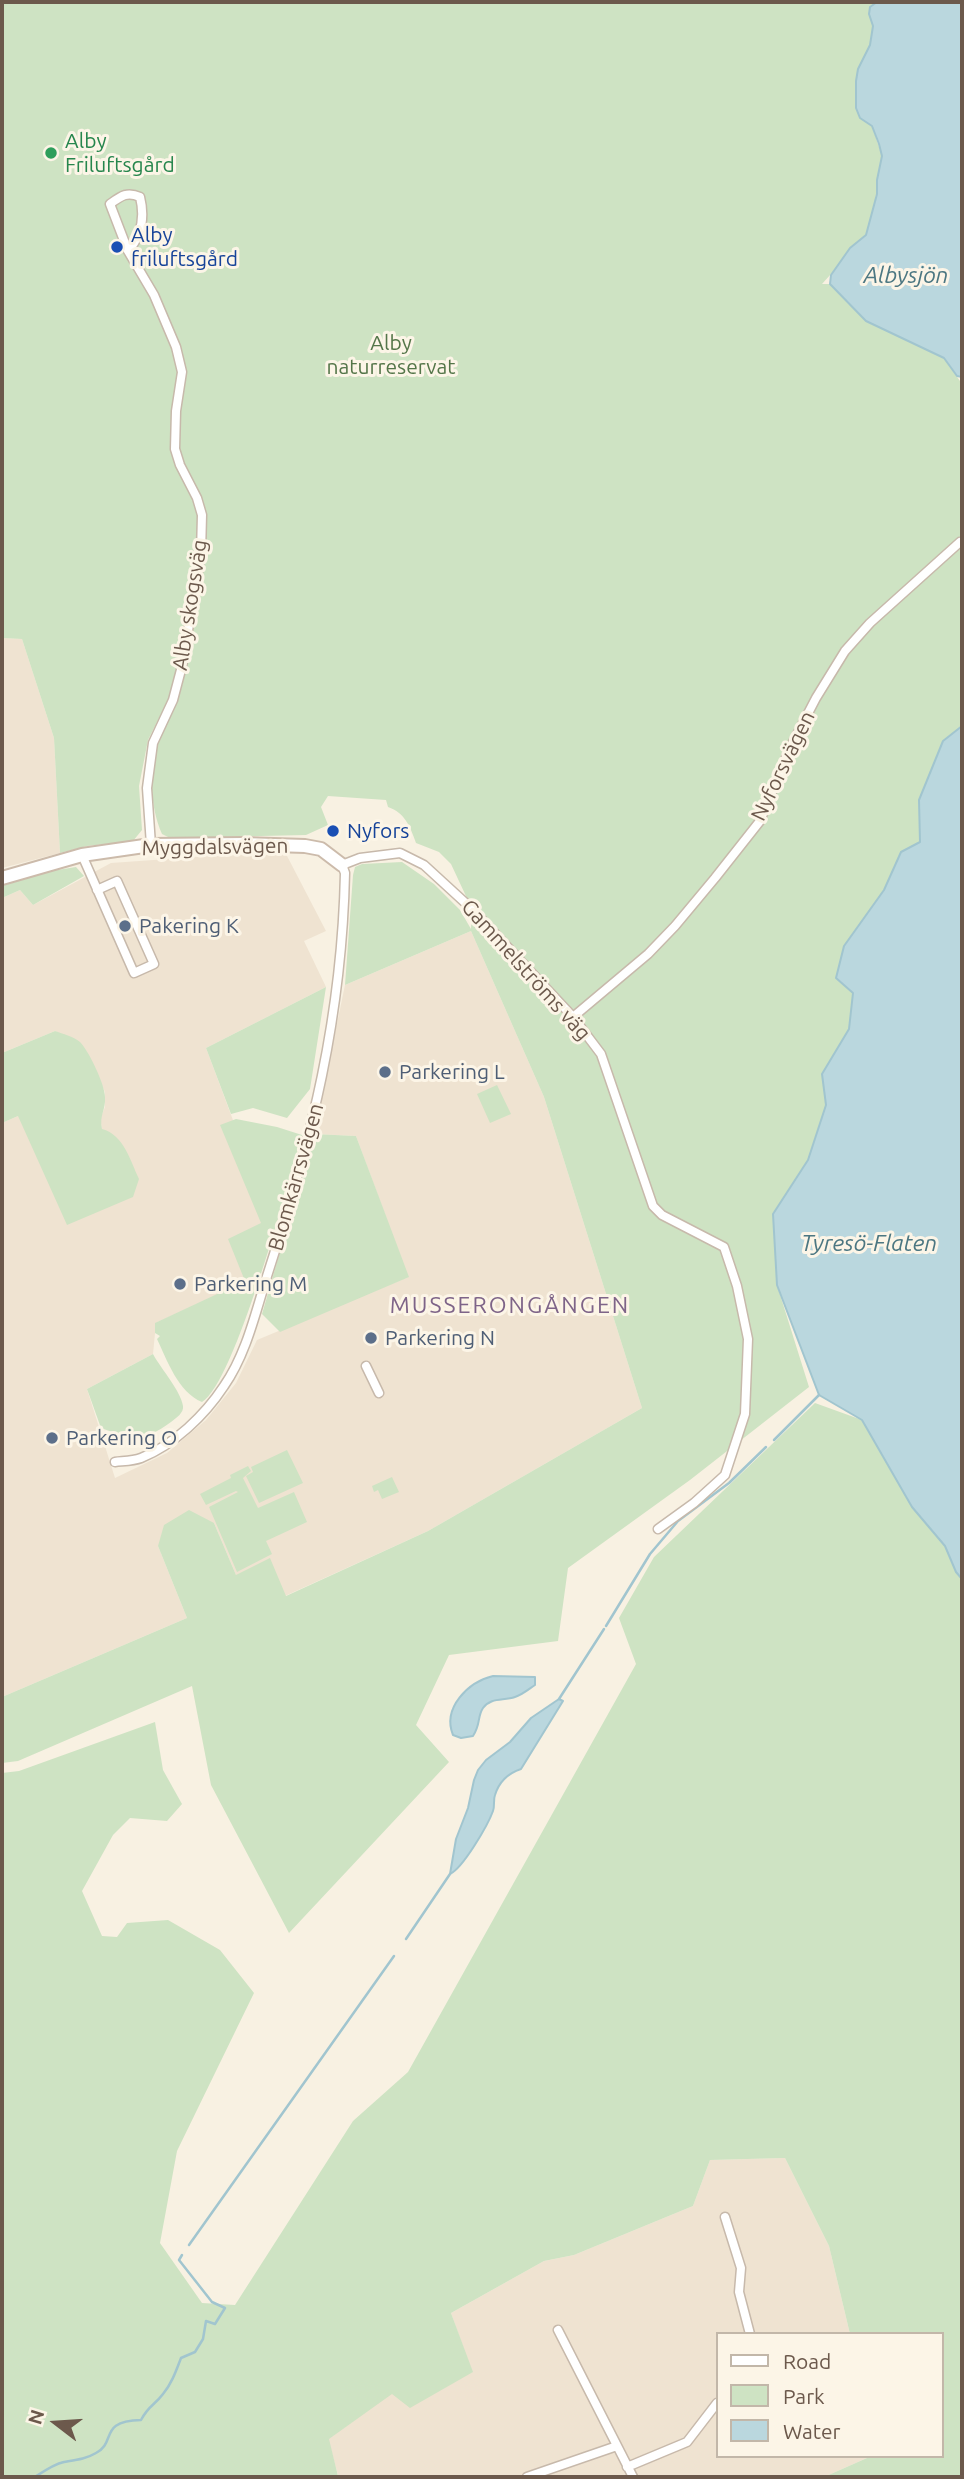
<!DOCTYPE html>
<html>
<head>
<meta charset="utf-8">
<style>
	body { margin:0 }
	#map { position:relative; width:964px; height:2479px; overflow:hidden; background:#f8f1e2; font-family:Ubuntu,sans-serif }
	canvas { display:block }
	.frame { position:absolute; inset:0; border:4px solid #6c594c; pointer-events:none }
	.legend { position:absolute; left:716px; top:2332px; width:228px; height:126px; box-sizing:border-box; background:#fcf5e7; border:2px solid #c2b7a9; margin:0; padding:9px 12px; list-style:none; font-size:21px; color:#6c594c }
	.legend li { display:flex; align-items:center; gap:14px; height:35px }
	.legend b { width:35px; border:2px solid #c2b7a9 }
	.north { position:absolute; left:21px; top:2388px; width:70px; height:70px; -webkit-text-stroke:5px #fcf5e7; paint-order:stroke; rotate:287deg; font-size:19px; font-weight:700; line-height:28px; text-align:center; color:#6c594c }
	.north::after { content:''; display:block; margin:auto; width:24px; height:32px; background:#6c594c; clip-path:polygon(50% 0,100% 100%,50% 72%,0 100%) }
</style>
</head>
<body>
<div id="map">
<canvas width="964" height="2479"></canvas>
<div class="frame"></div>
<ul class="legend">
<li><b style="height:9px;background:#fff"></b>Road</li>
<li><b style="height:19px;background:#cee3c3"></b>Park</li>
<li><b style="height:19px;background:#bad7de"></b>Water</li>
</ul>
<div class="north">N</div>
</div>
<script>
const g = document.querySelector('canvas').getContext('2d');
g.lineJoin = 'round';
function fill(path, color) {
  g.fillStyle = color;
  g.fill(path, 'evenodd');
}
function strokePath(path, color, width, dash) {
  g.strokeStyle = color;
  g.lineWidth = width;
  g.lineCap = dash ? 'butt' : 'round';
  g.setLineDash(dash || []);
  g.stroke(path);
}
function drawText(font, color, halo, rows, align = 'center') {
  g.font = font + ' Ubuntu,sans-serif';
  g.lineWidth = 6;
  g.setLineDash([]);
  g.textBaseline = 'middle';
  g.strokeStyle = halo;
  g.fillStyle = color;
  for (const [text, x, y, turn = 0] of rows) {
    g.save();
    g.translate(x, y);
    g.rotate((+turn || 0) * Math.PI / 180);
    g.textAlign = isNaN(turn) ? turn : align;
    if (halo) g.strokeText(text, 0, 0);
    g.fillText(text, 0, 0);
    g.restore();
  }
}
const residential = new Path2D(`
	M2,638L22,639L54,738L60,853L2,868Z
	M286,854L326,931L304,941L326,987L206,1048L270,1219L245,1282L156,1323L153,1354L87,1389L115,1478L167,1453L206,1420L236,1383L257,1340L408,1277L356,1136L314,1134L345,985L471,931L544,1097L642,1408L428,1531L285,1596L236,1575L214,1523L158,1546L187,1618L2,1697V1123L18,1116L102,1129L100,1119L105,1107V1092L86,1051L55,1031L2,1053V898L20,890L33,905L111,863L210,856Z
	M785,2158L829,2246L850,2334H717V2456H867V2458L824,2477H335L338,2475L328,2439L392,2393L472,2372L451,2313L544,2261L574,2255L693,2206L710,2160Z`);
const green = new Path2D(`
	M2,2H877L870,7L869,14L873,26L870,45L858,69L861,118L872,126L882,156L873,214L866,235L822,284H830L866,321L944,358L962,384V726L943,741L919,800L920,842L901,852L884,890L844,946L853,993L849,1029L822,1074L826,1105L808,1160L773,1214L777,1285L809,1387L690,1480L568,1568L558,1641L449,1655L416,1725L449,1762L289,1933L211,1785L192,1686L18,1761L2,1763V1697L187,1618L158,1546L164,1525L189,1510L214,1523L236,1575L270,1558L286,1596L428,1531L642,1408L544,1097L471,931L345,985L353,875L355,867L362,864L402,862L434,884L460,910L471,929L472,909L451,864L439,852L416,843C410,826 405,813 388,807L386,800L328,796L321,807L328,825L306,835L170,838L162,834C150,806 149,773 158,744C162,730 171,718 176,705C183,686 187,666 190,647L182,640L172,692L148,740L139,786L142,830L133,841L87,846L60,853L54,738L22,639L2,638Z
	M76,867L84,876L33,905L20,890L2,898V886L51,871Z
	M326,987L310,1089L287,1118L253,1108L231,1114L206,1048Z
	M55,1031C63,1034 73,1036 80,1042C89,1051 105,1085 105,1097C106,1110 99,1115 102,1129C124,1135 130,1160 139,1179L133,1197L67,1225L18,1116L2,1123V1053Z
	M497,1085L511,1114L490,1123L477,1094Z
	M236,1119L277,1127L302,1135C289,1181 235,1383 202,1402C178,1392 167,1360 157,1339L160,1336L155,1333V1323L245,1281L228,1239L261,1223L220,1125Z
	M314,1134L356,1136L409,1277L280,1332L262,1314Z
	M153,1354C161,1369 181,1391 183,1406C184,1413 176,1418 171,1422C142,1443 133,1439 101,1428L87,1389Z
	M815,1403L862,1420L912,1507L945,1546L956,1572L962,1579V2477H824L867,2458V2456H941V2334H850L829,2246L785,2158L710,2160L693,2206L574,2255L544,2261L451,2313L473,2372L410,2408L392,2394L329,2439L338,2476L335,2477H2V1773L19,1771L155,1722L163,1770L182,1804L167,1821L130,1818L113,1835L82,1891L102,1936L117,1937L127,1923L168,1920L220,1950L254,1993L177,2151L160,2243L202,2303L235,2305L353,2121L408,2072L636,1664L619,1618L654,1557Z
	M287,1450L303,1483L259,1503L246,1476L253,1472L251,1467Z
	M248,1466L251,1471L243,1478L258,1508L294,1492L307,1522L266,1541L272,1554L237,1572L209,1507L238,1492L236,1491L206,1505L200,1494L231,1478L230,1475Z
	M392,1477L399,1492L382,1499L378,1490L374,1492L372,1486Z`);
const water = new Path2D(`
	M877,2H962V377L957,376L944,358L866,321L830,284L831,275L850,248L866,235L877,194V180L882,156L879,144L872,126L860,118L856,108V81L858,69L870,45L873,26L869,14L870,7Z
	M962,726V1579L956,1572L945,1546L912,1507L862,1420L819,1395L777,1285L773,1214L808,1160L826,1105L822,1074L849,1029L853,993L836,978L844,946L884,890L901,852L920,842L919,800L943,741Z
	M493,1676L535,1677V1685C529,1689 522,1695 515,1697C503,1701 491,1697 483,1708C477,1717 481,1724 473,1736L461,1738L453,1735C442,1708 468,1682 493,1676Z
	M559,1699L563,1701L521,1769C509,1773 499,1782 495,1795C493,1800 495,1806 493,1811C488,1825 463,1868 450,1874L456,1839L468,1808L474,1780L478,1770L486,1760L510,1742L531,1718Z`);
const stream = new Path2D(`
	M774,1440L819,1395
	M606,1626L650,1554L678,1521L729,1483L766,1447
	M559,1699L604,1629
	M406,1939L450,1874
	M189,2245L394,1956
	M35,2477C44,2471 54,2464 64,2462C76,2460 86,2459 96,2453C117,2442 98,2421 141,2420C149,2405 154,2406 163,2394C172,2383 176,2371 181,2358L195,2352L203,2339L206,2321L215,2324L225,2308L212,2302L179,2260L182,2255`);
const street = new Path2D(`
	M128,251C142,235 145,217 140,197C127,191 121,196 110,204L128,251L154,295L176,347L182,372L176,411L175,449L180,465L197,498L202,515L201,553L182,666L173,700L153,743L147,788L151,845
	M82,855L134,973L154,964L117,881L97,890
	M573,1017L648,954L675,926L715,878L760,821L790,748L816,698L845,651L870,623L960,542
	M366,1366L379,1393
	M115,1462C123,1461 133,1461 141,1458C174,1445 205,1415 224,1386C247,1353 256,1310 268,1273C312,1137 342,1017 345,873L342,865L360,858L400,853L424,865L472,909L573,1017L601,1054L653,1206L662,1215L724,1247L737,1286L748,1339L745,1414L725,1475L694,1503L658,1529
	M725,2217L741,2268L739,2292L750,2334
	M558,2330L633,2477
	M627,2467L687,2442L717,2403
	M527,2477L617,2446`);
const secondary = new Path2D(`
	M2,878L82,855L151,845L243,844L305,846L321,849L342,865`);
const markers = [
	[51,153,7,"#2e9e5b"],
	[117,247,7,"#1a4fb4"],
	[333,831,7,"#1a4fb4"],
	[125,926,7,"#5c6f8a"],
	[385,1072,7,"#5c6f8a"],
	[180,1284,7,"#5c6f8a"],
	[371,1338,7,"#5c6f8a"],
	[52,1438,7,"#5c6f8a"]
];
const leisureNames = [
	["Alby",65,141],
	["Friluftsgård",65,165]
];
const transitNames = [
	["Alby",131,235],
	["friluftsgård",131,259],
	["Nyfors",347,831]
];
const parkNames = [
	["Alby",391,343],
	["naturreservat",391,367]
];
const streetNames = [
	["Alby skogsväg",190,605,-81],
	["Nyforsvägen",783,766,-64],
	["Myggdalsvägen",215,847,-1],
	["Gammelströms väg",526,970,48],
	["Blomkärrsvägen",296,1177,-74]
];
const serviceNames = [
	["Pakering K",139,926],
	["Parkering L",399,1072],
	["Parkering M",194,1284],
	["Parkering N",385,1338],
	["Parkering O",66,1438]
];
const waterNames = [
	["Albysjön",906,275],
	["Tyresö-Flaten",869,1243]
];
const neighbourhoodNames = [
	["MUSSERONGÅNGEN",510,1305]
];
fill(residential, '#efe3d1');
fill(green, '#cee3c3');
fill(water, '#bad7de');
strokePath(water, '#a1c5cf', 2);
strokePath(stream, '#a1c5cf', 2.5);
strokePath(street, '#c7b9ab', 11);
strokePath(secondary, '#ccbbab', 16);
strokePath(street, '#fff', 8);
strokePath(secondary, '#fff', 12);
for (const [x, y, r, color] of markers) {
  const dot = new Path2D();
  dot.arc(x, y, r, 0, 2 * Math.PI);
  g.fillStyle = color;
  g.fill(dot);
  strokePath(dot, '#fcf5e7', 2.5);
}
drawText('21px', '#27864d', '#fcf5e7', leisureNames, 'left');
drawText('21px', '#164399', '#fcf5e7', transitNames, 'left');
drawText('21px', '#547649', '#fcf5e7', parkNames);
drawText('21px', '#6c594c', '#fcf5e7', streetNames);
drawText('21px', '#4e5e75', '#fcf5e7', serviceNames, 'left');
drawText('italic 23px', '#4c7782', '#fcf5e7', waterNames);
g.letterSpacing = '2px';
drawText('23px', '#7e6488', '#fcf5e7', neighbourhoodNames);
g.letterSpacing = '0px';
</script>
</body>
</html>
